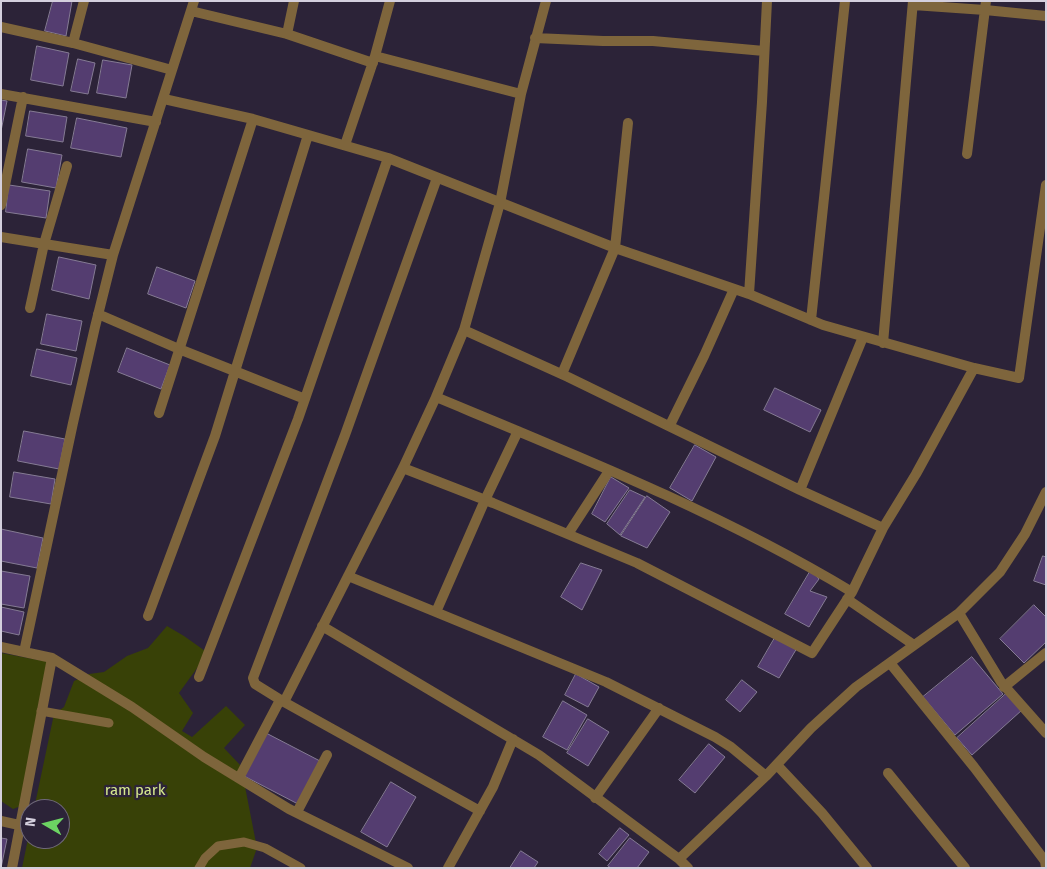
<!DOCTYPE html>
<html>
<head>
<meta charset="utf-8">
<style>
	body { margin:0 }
	#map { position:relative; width:1047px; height:869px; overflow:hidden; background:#2c2338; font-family:"Fira Sans",sans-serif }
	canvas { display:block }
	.frame { position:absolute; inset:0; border:2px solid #d4cfdd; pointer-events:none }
	.north { position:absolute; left:20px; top:799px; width:50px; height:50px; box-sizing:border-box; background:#2c2338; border:1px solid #6f687a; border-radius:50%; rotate:278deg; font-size:14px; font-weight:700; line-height:20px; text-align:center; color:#d4cfdd }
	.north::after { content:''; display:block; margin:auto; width:18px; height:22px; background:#6cd362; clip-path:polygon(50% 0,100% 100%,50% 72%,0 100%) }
</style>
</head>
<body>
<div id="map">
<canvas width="1047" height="869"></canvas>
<div class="frame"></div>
<div class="north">N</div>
</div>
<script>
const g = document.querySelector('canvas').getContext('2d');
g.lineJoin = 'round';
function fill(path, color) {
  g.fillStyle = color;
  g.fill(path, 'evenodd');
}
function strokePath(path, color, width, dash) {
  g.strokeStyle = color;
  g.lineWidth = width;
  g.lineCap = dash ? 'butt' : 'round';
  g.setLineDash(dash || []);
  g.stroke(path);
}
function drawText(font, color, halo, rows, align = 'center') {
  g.font = font + ' "Fira Sans",sans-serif';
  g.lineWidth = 4.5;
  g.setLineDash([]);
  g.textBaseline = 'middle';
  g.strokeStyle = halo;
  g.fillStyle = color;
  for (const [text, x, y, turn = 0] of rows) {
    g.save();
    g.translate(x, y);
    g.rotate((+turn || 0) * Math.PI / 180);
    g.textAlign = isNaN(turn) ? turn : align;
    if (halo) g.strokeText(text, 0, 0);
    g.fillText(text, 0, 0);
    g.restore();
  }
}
const green = new Path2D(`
	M167,626L184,636L208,653L179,693L193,713L182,731L192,737L226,706L245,725L224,748L241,766L257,848L250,868H22L30,829V839H60V809H34L54,714L64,707L74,681L89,674L104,672L127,656L148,648Z
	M1,653L49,662L21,806L13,809L1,801Z`);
const building = new Path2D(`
	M53,1H72L66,36L45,31Z
	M37,46L69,53L63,86L31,80Z
	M78,59L95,63L88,94L71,91Z
	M103,60L132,65L126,98L97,93Z
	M1,100L7,101L1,131Z
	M30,111L67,117L63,142L26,136Z
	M77,118L127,128L121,157L71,148Z
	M28,149L62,155L56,188L22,182Z
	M9,185L50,191L46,218L6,212Z
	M59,257L96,265L89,299L52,290Z
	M157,267L195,281L186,308L148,294Z
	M47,314L82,321L76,351L41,344Z
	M127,348L170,365L161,389L118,372Z
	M37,349L77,358L71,385L31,376Z
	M775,388L821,410L810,432L764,410Z
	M24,431L65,439L59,469L18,461Z
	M695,445L716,457L692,501L670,488Z
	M14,472L55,479L51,504L10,497Z
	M611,477L629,488L605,522L592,514Z
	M630,490L645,497L620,535L607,524Z
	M647,496L670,512L647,548L621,536Z
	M1,529L43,538L37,568L1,561Z
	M1043,556L1046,557V585L1034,581Z
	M581,563L602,570L582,610L561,597Z
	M811,570L819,579L810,591L827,597L809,627L785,614Z
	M1,571L30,576L24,608L1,604Z
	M1034,605L1046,617V642L1024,663L1000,639Z
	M1,607L24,612L19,635L1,631Z
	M776,636L797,648L779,678L758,667Z
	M972,657L1003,694L955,735L923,697Z
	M576,674L599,687L588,707L565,695Z
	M742,680L757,692L740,712L726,700Z
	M1007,693L1022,710L972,755L957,738Z
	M563,701L587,715L567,750L543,737Z
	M588,719L609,732L588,766L567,753Z
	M266,733L320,761L298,804L244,776Z
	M709,744L725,757L695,793L679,780Z
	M391,782L416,797L387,847L361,832Z
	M620,828L629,835L607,861L599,854Z
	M1,838L7,839L1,868Z
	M630,838L649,852L637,868H611L608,866Z
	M521,851L538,862L534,868H510Z`);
const lane = new Path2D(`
	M41,711L109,723
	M199,868L205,858L218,846L244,842L265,848L301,868`);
const street = new Path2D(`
	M913,5L985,10L1046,16
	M191,11L287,34L373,63
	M1,27L73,43L172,70
	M287,34L294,1
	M535,38L603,41H653L764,51
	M73,43L84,1
	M375,56L521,94
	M1,94L156,122
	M164,99L253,119L388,158L615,248L749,294L823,325L974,368L1019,378L1046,185
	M345,145L375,56L390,1
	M967,154L986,1
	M437,178L345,435L253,678L255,684L284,702L480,811
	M1,205L23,97
	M1,237L113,255
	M749,294L762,102L767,1
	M30,308L44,244L67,166
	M98,314L179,349L305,399
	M811,320L845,1
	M464,330L568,377L800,490L883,528
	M883,343L913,1
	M562,374L615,248L628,123
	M436,397C578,456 721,513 852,592
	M159,413L253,119
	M670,425L704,356L734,289
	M403,468L493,503L637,563L812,653L852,592L883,528L916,474L974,368
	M800,490L863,337
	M568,534L609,471
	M348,576L606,682L715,737L731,747L766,776
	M847,599L914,645
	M436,612L485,500L518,431
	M959,613L1001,682L1046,733
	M148,616L215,436L308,135
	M322,626L539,755L679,859L688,868
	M1,647L52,658L12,868
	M24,652L73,423L95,327L113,255L194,1
	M52,658L132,707L204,757L289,809L408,868
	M890,663L974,767L1045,861L1046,868
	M199,677L298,419L388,158
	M1004,687L1046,653
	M284,702L403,468L436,397L464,330L500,203L521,94L546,1
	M777,765L822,813L867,868
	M888,773L965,868
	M239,778L280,700
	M595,798L659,708
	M297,812L327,755
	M1,821L19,825
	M679,859L766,776L811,728L856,687L959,613L1000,572L1025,534L1046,492
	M448,868L493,787L513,739`);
const parkNames = [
	["ram park",135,791]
];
fill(green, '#384107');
fill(building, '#543d70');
strokePath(building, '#857b94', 1);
strokePath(lane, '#7e653c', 9);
strokePath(street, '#7e653c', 10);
drawText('15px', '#d6e98e', '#2c2338', parkNames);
</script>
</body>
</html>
